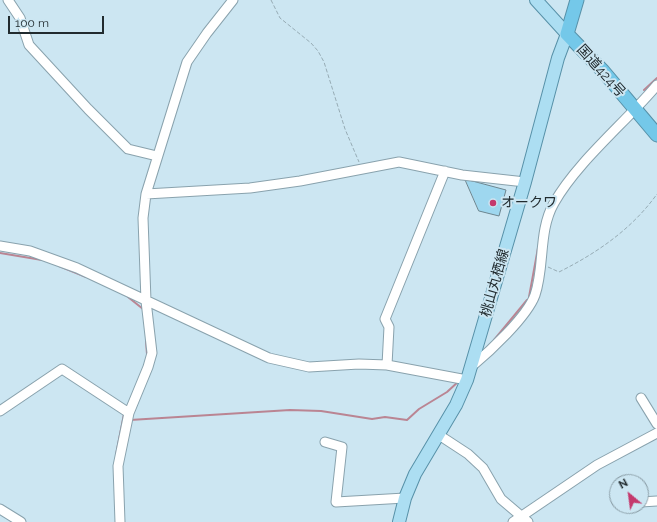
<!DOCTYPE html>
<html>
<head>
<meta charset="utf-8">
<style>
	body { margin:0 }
	#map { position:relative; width:657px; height:522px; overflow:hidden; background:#cce6f2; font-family:Raleway,sans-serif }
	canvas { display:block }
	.north { position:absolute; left:609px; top:474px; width:40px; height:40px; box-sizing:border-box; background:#cce6f2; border:1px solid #889ba4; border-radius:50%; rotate:331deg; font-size:11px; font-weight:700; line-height:16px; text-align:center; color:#212b2f }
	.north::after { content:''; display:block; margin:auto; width:14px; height:18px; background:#c4396d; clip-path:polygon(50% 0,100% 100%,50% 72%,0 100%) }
	.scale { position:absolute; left:8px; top:16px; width:96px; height:18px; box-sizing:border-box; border:2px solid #212b2f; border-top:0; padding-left:5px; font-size:12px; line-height:14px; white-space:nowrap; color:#212b2f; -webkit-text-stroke:3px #cce6f2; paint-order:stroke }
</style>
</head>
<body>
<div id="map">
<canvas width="657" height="522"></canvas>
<div class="north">N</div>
<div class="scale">100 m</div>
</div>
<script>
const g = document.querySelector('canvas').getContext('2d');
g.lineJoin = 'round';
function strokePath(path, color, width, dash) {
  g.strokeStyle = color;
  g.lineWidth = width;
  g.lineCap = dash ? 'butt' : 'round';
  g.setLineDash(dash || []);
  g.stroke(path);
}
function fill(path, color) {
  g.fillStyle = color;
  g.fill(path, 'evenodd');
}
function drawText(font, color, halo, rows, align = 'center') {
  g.font = font + ' Raleway,"Noto Sans JP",sans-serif';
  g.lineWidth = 4;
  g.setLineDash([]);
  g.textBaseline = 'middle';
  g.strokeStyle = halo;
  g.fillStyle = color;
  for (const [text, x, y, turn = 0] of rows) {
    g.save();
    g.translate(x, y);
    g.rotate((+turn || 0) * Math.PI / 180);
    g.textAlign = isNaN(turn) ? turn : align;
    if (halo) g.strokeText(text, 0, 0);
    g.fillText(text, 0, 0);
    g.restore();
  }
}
const stream = new Path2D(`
	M644,90L657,78
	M0,253L42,260
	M59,266L86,277
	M128,297L143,309
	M529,297L538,248
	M494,340L527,300
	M146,341L147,354
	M130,420L290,410L321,411L372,419L385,417L407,420L419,409L447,392L459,381
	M116,455L124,414`);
const building = new Path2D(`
	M465,179L506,190L499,216L479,211Z`);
const path = new Path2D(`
	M271,0L280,18L311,43L318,51L324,62L345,129L359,162
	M548,267L559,272C597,253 632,229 657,194`);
const minor = new Path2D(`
	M8,0L20,18L29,45L88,109L128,149L157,156
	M146,194L250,188L300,181L399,162L462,175L525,182
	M0,246L30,251L77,268L269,358L309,367L359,364L387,365L467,380
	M387,365L389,327L385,319L445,171
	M471,367C489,352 527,317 535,295C545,266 538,231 554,203C578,161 625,123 657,85
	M641,398L657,424
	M0,411L62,369L129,413
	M439,435L468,454L483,468L501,499L528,522
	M325,442L342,447L336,502L405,498
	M641,502L657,501
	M0,509L21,522
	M120,522L118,466L129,413L148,367L152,353L146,301L143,218L146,194L187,62L207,33L233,0
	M513,522L597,465L657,433`);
const major = new Path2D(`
	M399,522L405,498L415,474L456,405L467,380L525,182L558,58L567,34L536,0`);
const highway = new Path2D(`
	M577,0L567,34L603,71L657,135`);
const markers = [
	[493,203,4,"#c4396d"]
];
const streetNames = [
	["国道424号",601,71,48],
	["桃山丸栖線",495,283,-74]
];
const poiNames = [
	["オークワ",501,203]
];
strokePath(stream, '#ba8593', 2);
fill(building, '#9ed7ef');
strokePath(building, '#6c858f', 1);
strokePath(minor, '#89a2ad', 11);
strokePath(major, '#5791a8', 14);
strokePath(highway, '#5791a8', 15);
strokePath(path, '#96abb4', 1, [4, 2]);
strokePath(minor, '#fff', 9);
strokePath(major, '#acdef2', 12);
strokePath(highway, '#74c8e9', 13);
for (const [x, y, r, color] of markers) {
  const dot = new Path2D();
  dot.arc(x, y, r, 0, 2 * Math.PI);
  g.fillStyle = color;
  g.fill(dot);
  strokePath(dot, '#cce6f2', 1.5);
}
drawText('14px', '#212b2f', '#cce6f2', streetNames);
drawText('14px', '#212b2f', '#cce6f2', poiNames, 'left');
</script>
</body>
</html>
